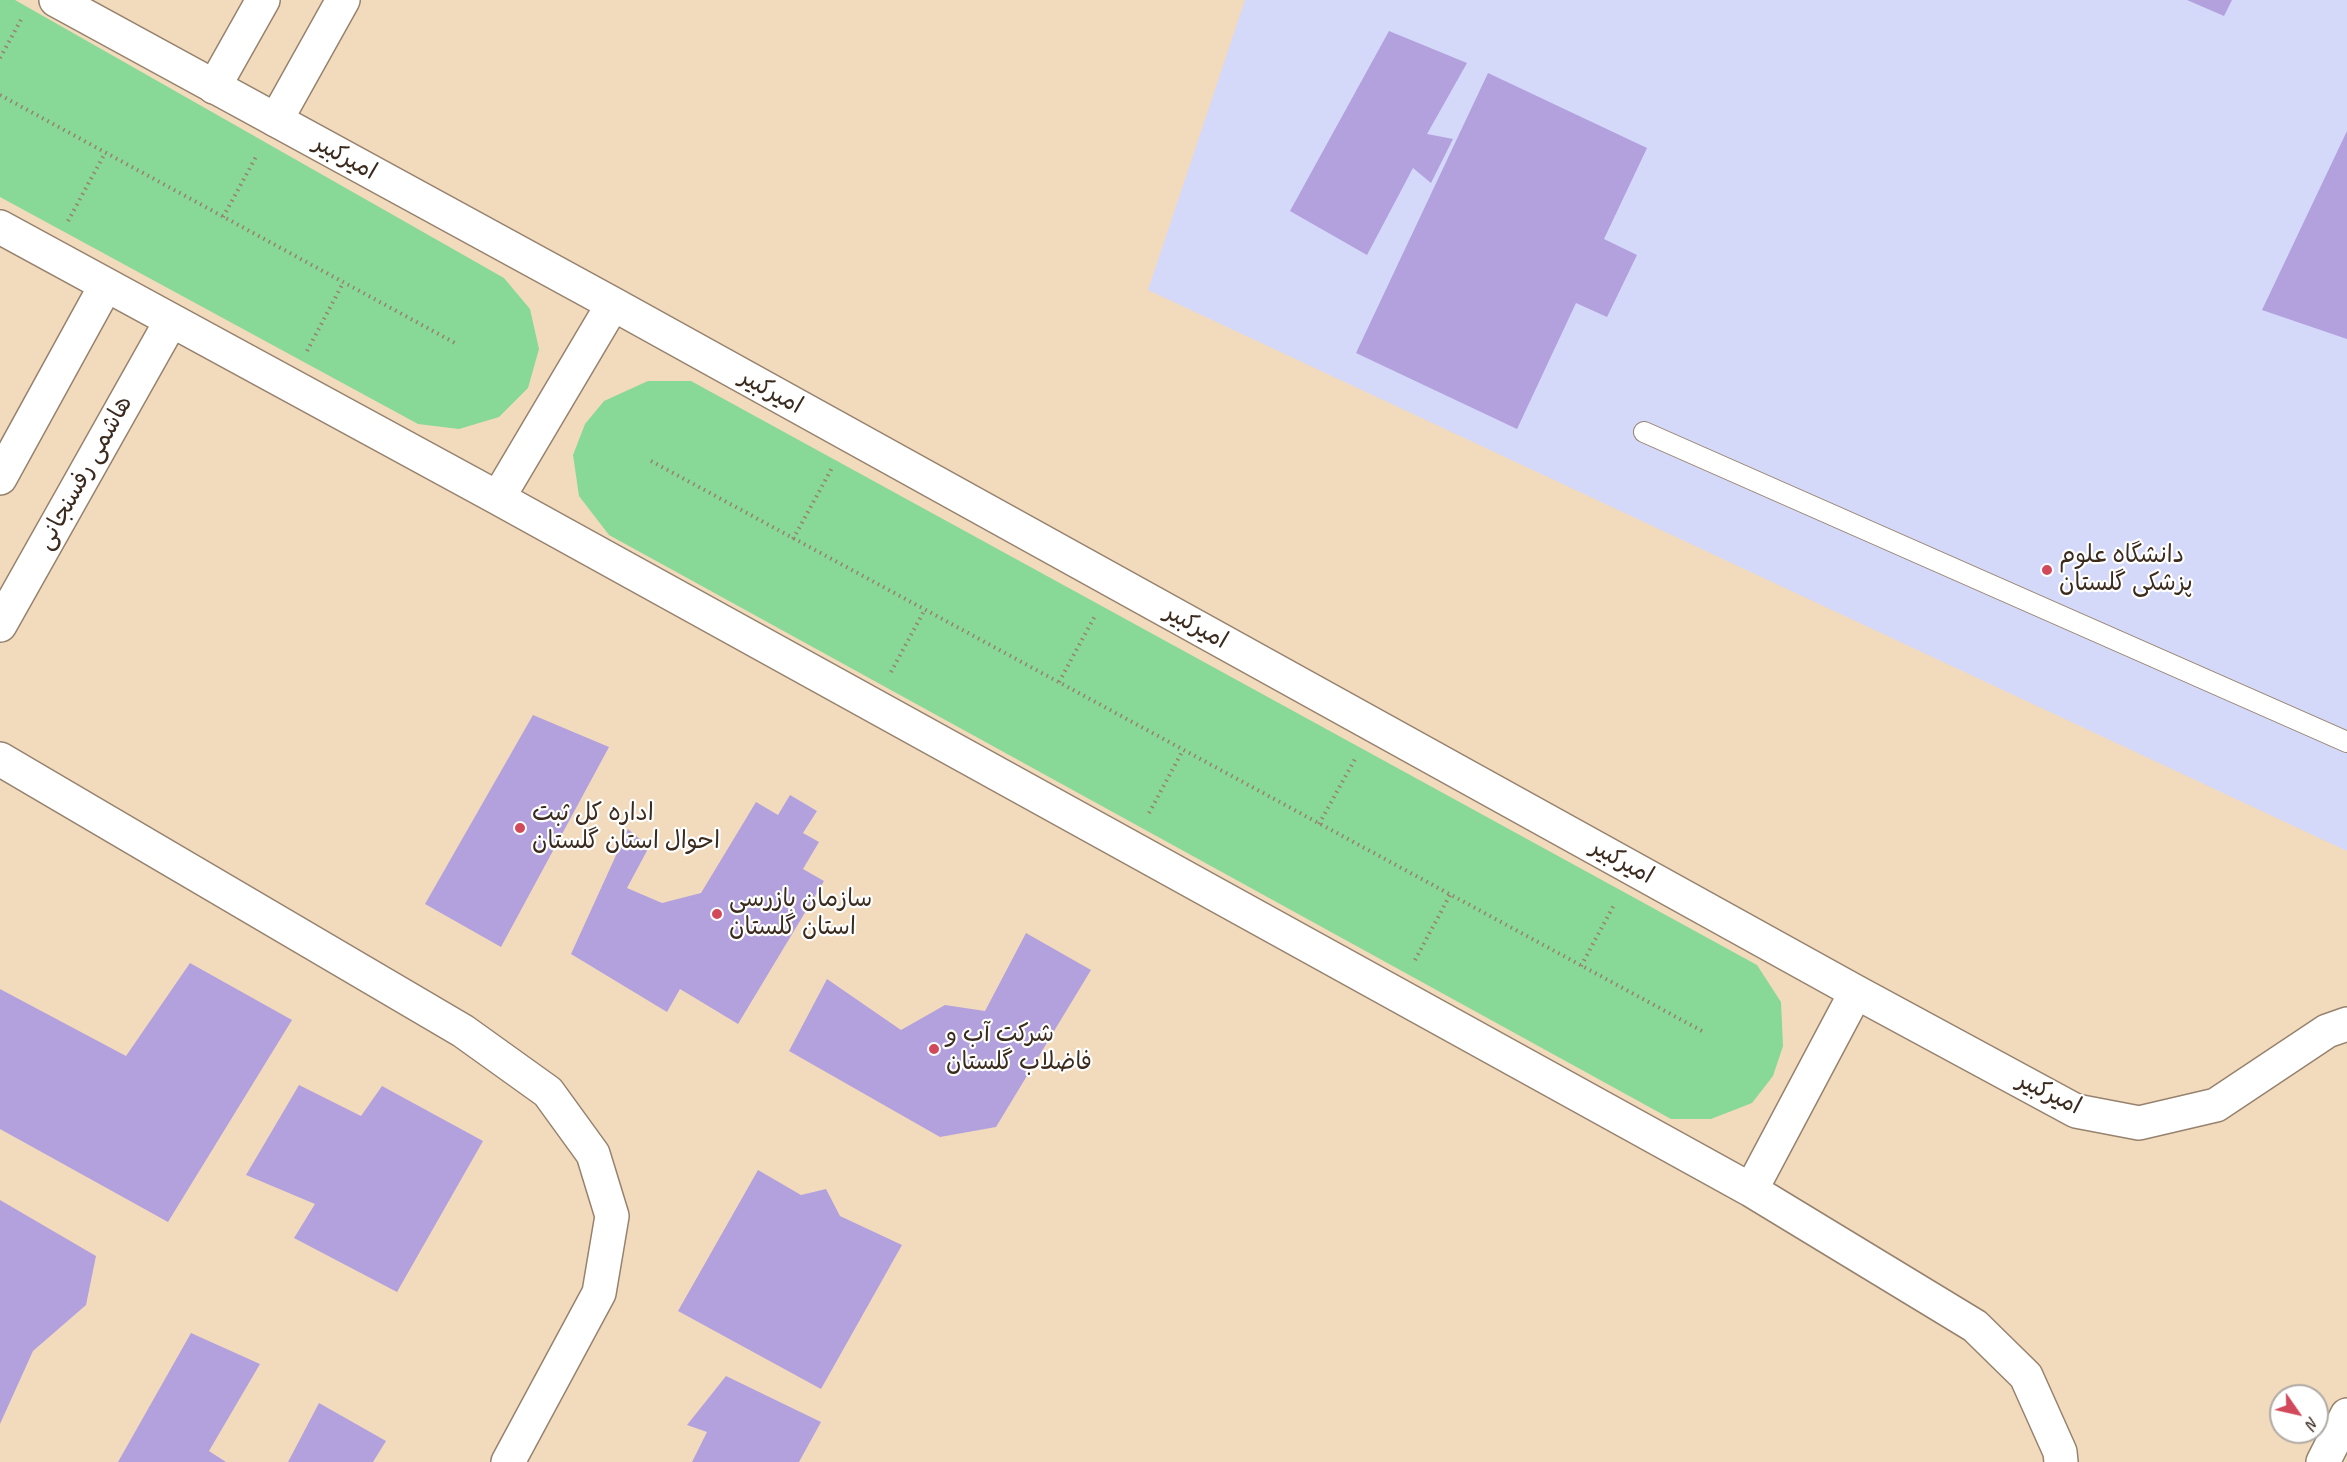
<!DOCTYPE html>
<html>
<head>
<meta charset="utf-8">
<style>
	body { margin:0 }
	#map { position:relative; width:2347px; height:1462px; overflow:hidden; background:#f2dbbd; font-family:Caveat,sans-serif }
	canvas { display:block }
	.north { position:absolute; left:2269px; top:1384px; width:60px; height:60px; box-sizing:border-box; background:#fff; border:2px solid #b1aaa5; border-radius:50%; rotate:124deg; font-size:16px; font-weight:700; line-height:24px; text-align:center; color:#3b2a1e }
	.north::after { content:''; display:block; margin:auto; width:21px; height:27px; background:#d1495b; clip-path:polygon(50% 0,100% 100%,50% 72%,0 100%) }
</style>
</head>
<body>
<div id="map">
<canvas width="2347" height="1462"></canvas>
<div class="north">N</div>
</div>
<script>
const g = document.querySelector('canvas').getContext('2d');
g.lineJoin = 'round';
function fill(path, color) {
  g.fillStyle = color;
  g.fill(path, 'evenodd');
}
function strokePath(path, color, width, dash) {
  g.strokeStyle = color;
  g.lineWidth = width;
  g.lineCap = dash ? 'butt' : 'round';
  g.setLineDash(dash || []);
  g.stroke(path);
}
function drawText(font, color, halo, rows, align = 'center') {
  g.font = font + ' Caveat,"Playpen Sans Arabic",sans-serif';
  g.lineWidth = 4.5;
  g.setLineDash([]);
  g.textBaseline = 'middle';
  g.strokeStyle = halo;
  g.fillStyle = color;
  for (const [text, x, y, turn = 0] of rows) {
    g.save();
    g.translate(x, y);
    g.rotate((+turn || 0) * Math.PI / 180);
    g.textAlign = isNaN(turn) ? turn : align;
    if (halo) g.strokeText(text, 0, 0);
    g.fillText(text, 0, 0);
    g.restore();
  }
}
const built = new Path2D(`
	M1245,0H2347V851L1148,290Z`);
const green = new Path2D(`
	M0,0H15L504,278L530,309L539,349L528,388L499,417L459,429L418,424L0,197Z
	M648,381H691L1757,965L1781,1002L1783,1046L1773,1076L1752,1103L1711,1119H1671L609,535L579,496L573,455L585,424L604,401Z`);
const building = new Path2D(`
	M2187,0H2232L2224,16Z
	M1389,31L1467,63L1427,134L1453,139L1431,183L1413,168L1367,255L1290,211Z
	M1488,73L1647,148L1604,239L1637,255L1607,317L1576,303L1517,429L1356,353Z
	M2347,131V339L2262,310Z
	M533,715L609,747L501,947L425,904Z
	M790,795L817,811L803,833L819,842L803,869L824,881L738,1024L680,989L667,1012L571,954L628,829L649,847L627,888L662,903L701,893L756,802L778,815Z
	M1026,933L1091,970L996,1127L940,1137L789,1051L827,979L901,1030L945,1005L985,1011Z
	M190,963L292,1020L168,1222L0,1129V989L126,1056Z
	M299,1085L361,1116L382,1086L483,1141L397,1292L294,1238L315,1204L246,1175Z
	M758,1170L801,1195L826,1189L840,1216L902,1245L821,1389L678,1311Z
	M0,1200L96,1256L86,1305L33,1351L0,1424Z
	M191,1333L260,1364L209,1451L226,1462H118Z
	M726,1376L821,1422L799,1462H692L707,1432L687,1425Z
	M319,1403L386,1441L373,1462H288Z`);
const path = new Path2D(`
	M0,58L23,16
	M0,95L455,343
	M223,217L257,155
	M68,221L105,153
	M307,351L343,283
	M651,461L1702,1031
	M793,539L832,468
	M891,672L925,609
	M1059,682L1096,614
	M1149,813L1183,750
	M1319,824L1355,759
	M1415,960L1450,895
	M1581,966L1615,903`);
const lane = new Path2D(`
	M1644,432L2347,742`);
const street = new Path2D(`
	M214,87L263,0
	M276,120L343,0
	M0,759L463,1031L548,1092L593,1154L612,1216L599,1293L508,1462`);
const secondary = new Path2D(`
	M56,0L613,304L1856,992L2076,1111L2139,1123L2216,1105L2327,1031L2347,1024
	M0,227L498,498L1751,1190L1975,1326L2026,1376L2060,1452L2061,1462
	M0,478L106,285
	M498,498L613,304
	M0,625L171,321
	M1751,1190L1856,992`);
const highway = new Path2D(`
	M2323,1462L2347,1415`);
const markers = [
	[2047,570,6,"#d1495b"],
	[520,828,6,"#d1495b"],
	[717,914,6,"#d1495b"],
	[934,1049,6,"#d1495b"]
];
const streetNames = [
	["امیرکبیر",345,158,29],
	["امیرکبیر",771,392,29],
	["هاشمی رفسنجانی",85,473,-61],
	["امیرکبیر",1196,627,29],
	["امیرکبیر",1622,862,29],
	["امیرکبیر",2049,1094,26]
];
const poiNames = [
	["دانشگاه علوم",2059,556],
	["پزشکی گلستان",2059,584],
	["اداره کل ثبت",532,814],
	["احوال استان گلستان",532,842],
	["سازمان بازرسی",729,900],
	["استان گلستان",729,928],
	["شرکت آب و",946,1035],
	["فاضلاب گلستان",946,1063]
];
fill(built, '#d4d8f9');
fill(green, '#88d897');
fill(building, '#b3a1dd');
strokePath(lane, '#96826e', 22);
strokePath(street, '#96826e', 36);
strokePath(secondary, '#96826e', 36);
strokePath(highway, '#96826e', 36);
strokePath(path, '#96826e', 4, [1.5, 4.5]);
strokePath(lane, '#fff', 20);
strokePath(street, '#fff', 33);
strokePath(secondary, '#fff', 33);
strokePath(highway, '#fff', 33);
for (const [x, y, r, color] of markers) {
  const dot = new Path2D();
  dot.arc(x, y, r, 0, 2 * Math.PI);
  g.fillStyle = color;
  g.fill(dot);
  strokePath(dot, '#fff', 2);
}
drawText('24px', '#3b2a1e', '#fff', streetNames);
drawText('24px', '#3b2a1e', '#fff', poiNames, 'left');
</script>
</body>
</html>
